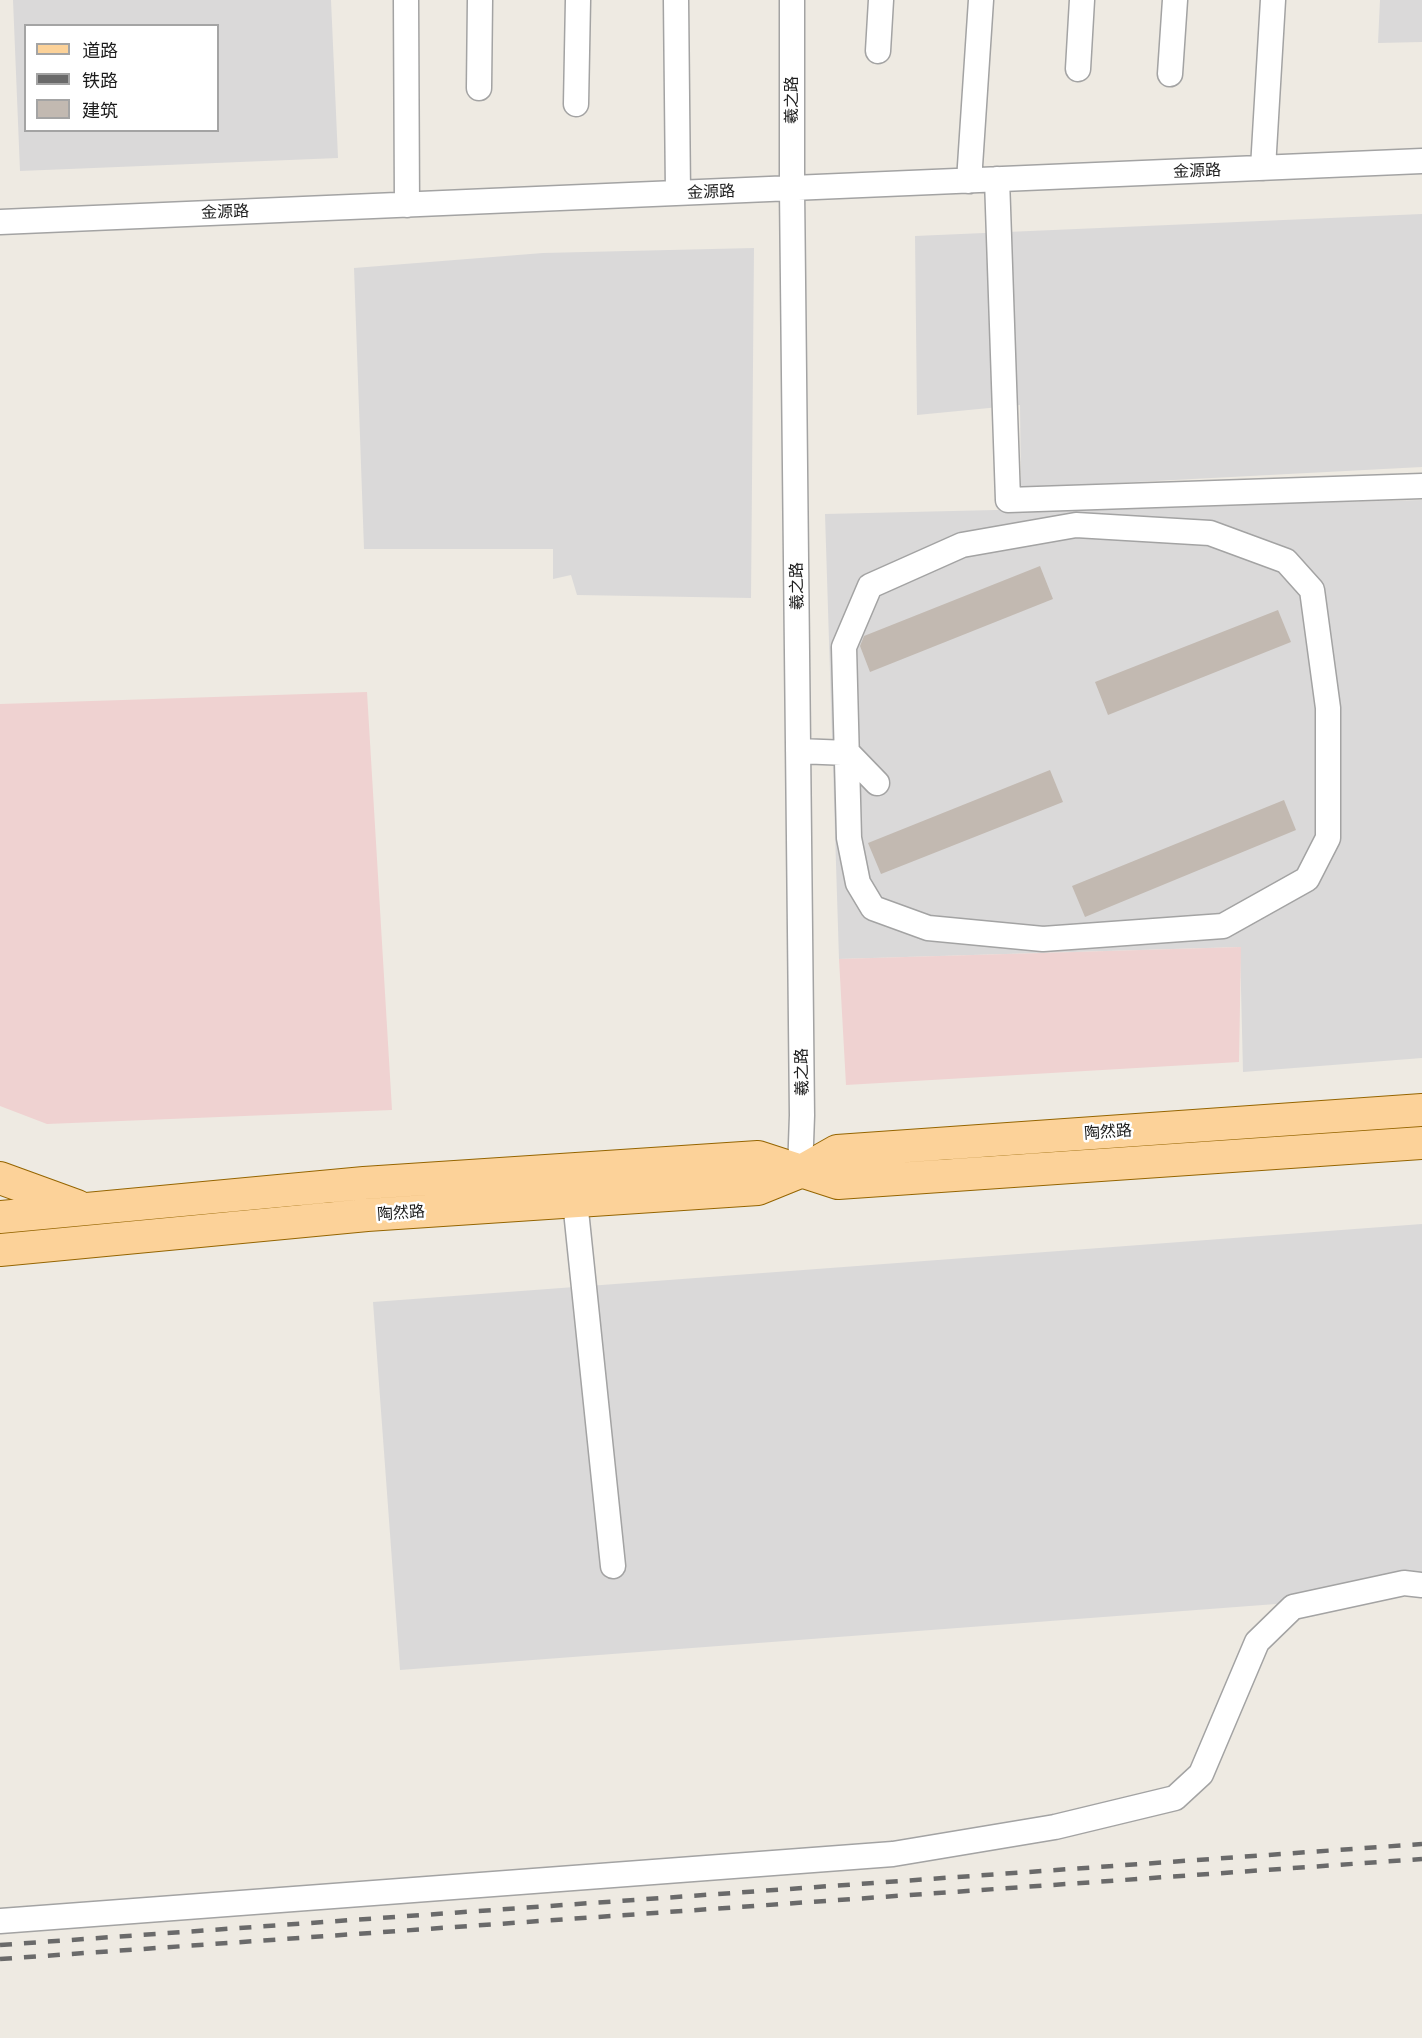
<!DOCTYPE html>
<html>
<head>
<meta charset="utf-8">
<style>
	body { margin:0 }
	#map { position:relative; width:1422px; height:2038px; overflow:hidden; background:#eeeae2; font-family:"Golos Text","Noto Sans SC",sans-serif }
	canvas { display:block }
	.legend { position:absolute; left:24px; top:24px; width:195px; height:108px; box-sizing:border-box; background:#fff; border:2px solid #a4a4a4; margin:0; padding:8px 10px; list-style:none; font-size:18px; color:#1c1c1c }
	.legend li { display:flex; align-items:center; gap:12px; height:30px }
	.legend b { width:30px; border:2px solid #a4a4a4 }
</style>
</head>
<body>
<div id="map">
<canvas width="1422" height="2038"></canvas>
<ul class="legend">
<li><b style="height:8px;background:#fcd299"></b>道路</li>
<li><b style="height:8px;background:#6a6a6a"></b>铁路</li>
<li><b style="height:16px;background:#c2b9b1"></b>建筑</li>
</ul>
</div>
<script>
const g = document.querySelector('canvas').getContext('2d');
g.lineJoin = 'round';
function fill(path, color) {
  g.fillStyle = color;
  g.fill(path, 'evenodd');
}
function strokePath(path, color, width, dash) {
  g.strokeStyle = color;
  g.lineWidth = width;
  g.lineCap = dash ? 'butt' : 'round';
  g.setLineDash(dash || []);
  g.stroke(path);
}
function drawText(font, color, halo, rows, align = 'center') {
  g.font = font + ' "Golos Text","Noto Sans SC",sans-serif';
  g.lineWidth = 5;
  g.setLineDash([]);
  g.textBaseline = 'middle';
  g.strokeStyle = halo;
  g.fillStyle = color;
  for (const [text, x, y, turn = 0] of rows) {
    g.save();
    g.translate(x, y);
    g.rotate((+turn || 0) * Math.PI / 180);
    g.textAlign = isNaN(turn) ? turn : align;
    if (halo) g.strokeText(text, 0, 0);
    g.fillText(text, 0, 0);
    g.restore();
  }
}
const residential = new Path2D(`
	M13,0H331L338,158L20,171ZM26,26H218V130H26Z
	M1380,0H1422V42L1378,43Z
	M1422,214V467L1021,488L1020,405L917,415L915,236Z
	M754,248L751,598L577,595L571,575L553,579V549H364L354,268L543,253Z
	M1422,500V1058L1243,1072L1240,947L839,959L825,514Z
	M1422,1224V1593L400,1670L373,1302Z`);
const commercial = new Path2D(`
	M367,692L392,1110L47,1124L0,1106V704Z
	M1241,947L1239,1062L846,1085L839,959Z`);
const building = new Path2D(`
	M1040,566L1053,599L870,672L860,646L864,636Z
	M1278,610L1291,642L1108,715L1095,682Z
	M1050,770L1063,802L881,874L868,843Z
	M1284,800L1296,830L1085,917L1072,886Z`);
const minor = new Path2D(`
	M406,0L407,205
	M676,0L678,193
	M792,0V189L802,1115L800,1172
	M878,51L881,0
	M1078,69L1082,0
	M1170,74L1175,0
	M479,88L480,0
	M576,104L578,0
	M1263,168L1273,0
	M997,179L1008,500L1422,486
	M969,181L981,0
	M0,222L1422,161
	M1076,525L1210,533L1286,561L1312,590L1328,708V838L1307,879L1223,926L1043,939L928,928L873,908L858,883L849,838L844,647L870,586L962,545Z
	M798,751L848,753L877,783
	M575,1201L613,1566
	M0,1921L893,1854L1055,1827L1175,1798L1201,1774L1257,1642L1293,1607L1404,1583L1422,1585`);
const major = new Path2D(`
	M0,1178L77,1206
	M0,1217L364,1183L758,1157L838,1183L1422,1143
	M0,1250L367,1215L758,1189L800,1172L837,1151L1422,1110`);
const rail = new Path2D(`
	M0,1945L1422,1844
	M0,1959L1422,1859`);
const streetNames = [
	["羲之路",792,100,-90],
	["金源路",1197,171,-2],
	["金源路",711,192,-2],
	["金源路",225,212,-2],
	["羲之路",797,586,-91],
	["羲之路",802,1072,-91],
	["陶然路",1108,1132,-4],
	["陶然路",401,1213,-4]
];
fill(residential, '#dad9d9');
fill(commercial, '#efd2d1');
fill(building, '#c2b9b1');
strokePath(minor, '#a3a3a3', 27);
strokePath(major, '#956500', 34);
strokePath(minor, '#fff', 24);
strokePath(major, '#fcd299', 32);
strokePath(rail, '#6a6a6a', 4.5, [12, 12]);
drawText('16px', '#1c1c1c', '#fff', streetNames);
</script>
</body>
</html>
